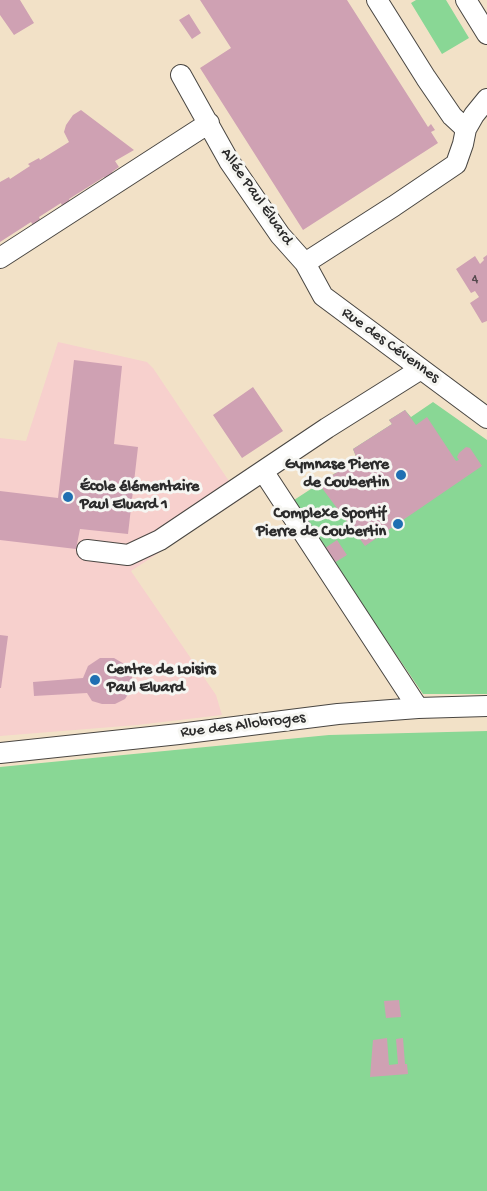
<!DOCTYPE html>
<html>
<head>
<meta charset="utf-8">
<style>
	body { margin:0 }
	canvas { display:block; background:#f2e1c7 }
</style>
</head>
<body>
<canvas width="487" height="1191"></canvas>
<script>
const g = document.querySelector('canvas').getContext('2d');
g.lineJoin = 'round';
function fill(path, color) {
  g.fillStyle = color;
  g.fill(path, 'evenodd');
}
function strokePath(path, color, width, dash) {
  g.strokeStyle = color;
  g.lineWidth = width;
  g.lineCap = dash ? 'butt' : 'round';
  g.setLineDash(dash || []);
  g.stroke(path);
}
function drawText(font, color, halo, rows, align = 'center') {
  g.font = font + ' "Gochi Hand",sans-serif';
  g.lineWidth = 6;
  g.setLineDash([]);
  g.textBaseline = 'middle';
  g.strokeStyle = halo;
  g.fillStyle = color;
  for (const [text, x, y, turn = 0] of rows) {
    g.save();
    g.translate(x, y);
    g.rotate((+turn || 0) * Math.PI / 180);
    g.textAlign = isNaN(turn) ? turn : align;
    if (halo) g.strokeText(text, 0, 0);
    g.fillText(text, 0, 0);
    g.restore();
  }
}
const built = new Path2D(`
	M58,342L147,362L153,368L241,499L131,571L216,695L222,715L137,725L0,736V438L26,441Z`);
const green = new Path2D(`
	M416,0H446L469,38L442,54L411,3Z
	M433,402L487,440V694H423L334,563L294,500L357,459L353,449L392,424L389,420L405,410L411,417Z
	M487,731V1191H0V767L329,735Z`);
const building = new Path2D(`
	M0,0H20L34,23L14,35L0,15Z
	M200,0H347L428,127L431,124L435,130L431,132L438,143L303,230L200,68L231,48Z
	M189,14L201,33L192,39L179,20Z
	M81,110L134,150L115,161L119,167L112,172L113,174L105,179L104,177L69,199L70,201L62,206L61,203L39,217L40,219L33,225L31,222L0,242V182L9,177L10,179L30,166L28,164L39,158L40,160L69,142L64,132L66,125L73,115Z
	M487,255V321L482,323L470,303L479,297L475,291L471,293L456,269L475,256L480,264L484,260L483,258Z
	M74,360L122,366L114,444L138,447L128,534L80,529L76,549L0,540V491L58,498Z
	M253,387L283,431L242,458L213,415Z
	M405,410L416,425L427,417L456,461L459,460L457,457L459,453L466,447L470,448L482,466L365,546L319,484L357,459L353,449L392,424L389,420Z
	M337,540L347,555L334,563L325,548Z
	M0,635L8,636L1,688H0Z
	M100,658H114L126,665L132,677V688L125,699L115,704H102L92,701L87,693L34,696L33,682L83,678L88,666Z
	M399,1000L401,1017L386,1018L384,1001Z
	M387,1038L389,1065L398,1064L396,1039L403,1038L405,1064H407L408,1074L370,1077L373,1040Z`);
const minor = new Path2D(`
	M377,0L426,78L452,116L466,129
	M466,0L487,34
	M181,75L229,161L280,235L305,263L323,296L487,418
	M0,258L209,123
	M305,263L394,206L456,164L463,144L466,129L474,115L487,99
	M263,471L418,708
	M87,550L128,555L160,540L327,428L421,369
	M0,753L179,734L338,714L418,708L487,706`);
const markers = [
	[401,475,6,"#1f6fb2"],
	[68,497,6,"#1f6fb2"],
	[398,524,6,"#1f6fb2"],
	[95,680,6,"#1f6fb2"]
];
const numberNames = [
	["4",475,280]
];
const streetNames = [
	["Allée Paul Éluard",256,197,55],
	["Rue des Cévennes",390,346,36],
	["Rue des Allobroges",243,726,-7]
];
const poiNames = [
	["Gymnase Pierre",389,466],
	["de Coubertin",389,484],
	["École élémentaire",80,488,"left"],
	["Paul Eluard 1",80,506,"left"],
	["Complexe Sportif",386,515],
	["Pierre de Coubertin",386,533],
	["Centre de Loisirs",107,671,"left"],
	["Paul Eluard",107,689,"left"]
];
fill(built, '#f7d0cd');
fill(green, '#89d795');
fill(building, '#cfa1b3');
strokePath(minor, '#494642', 22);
strokePath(minor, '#fff', 20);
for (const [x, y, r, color] of markers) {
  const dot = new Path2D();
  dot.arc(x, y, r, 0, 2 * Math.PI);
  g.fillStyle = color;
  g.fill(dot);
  strokePath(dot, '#f6f6f2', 2);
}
drawText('14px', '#54484d', null, numberNames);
drawText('16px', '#2b2b2b', '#f6f6f2', streetNames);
drawText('bold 16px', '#2b2b2b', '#f6f6f2', poiNames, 'right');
</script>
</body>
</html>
